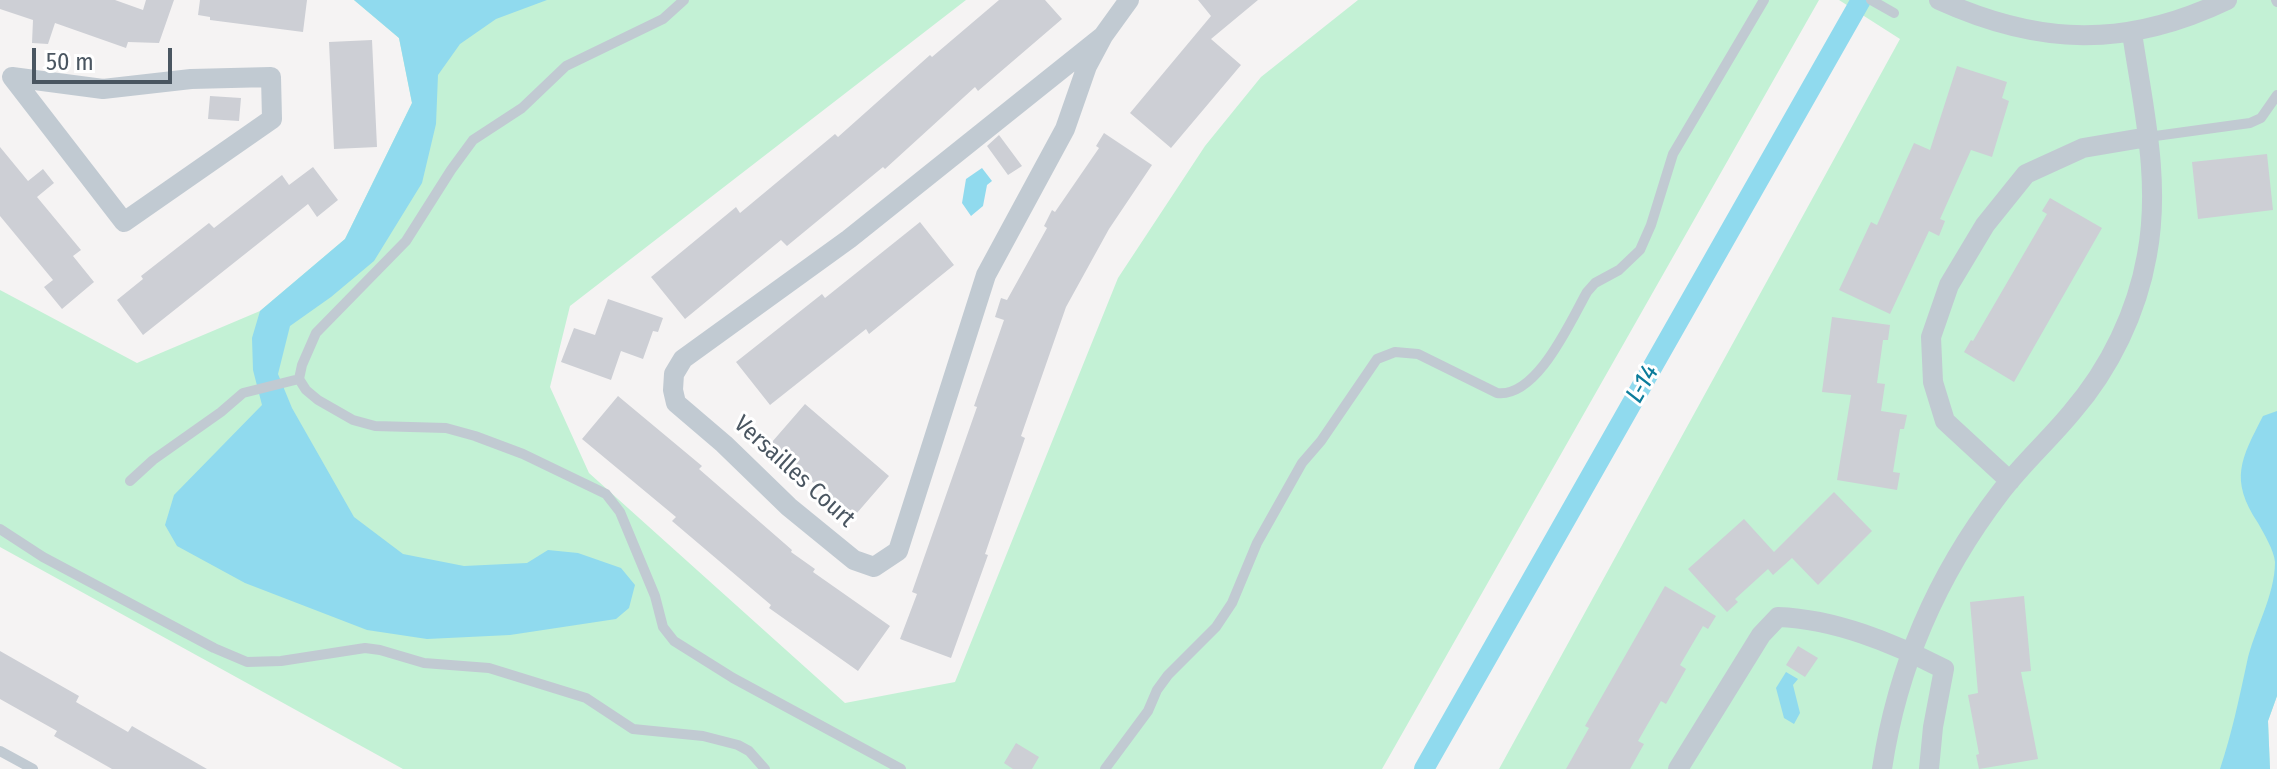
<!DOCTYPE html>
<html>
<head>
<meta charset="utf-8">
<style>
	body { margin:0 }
	#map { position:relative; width:2277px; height:769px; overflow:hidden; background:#f5f3f3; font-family:"Fira Sans Condensed",sans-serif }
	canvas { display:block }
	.scale { position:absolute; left:32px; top:48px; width:140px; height:36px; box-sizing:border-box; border:4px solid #4a5661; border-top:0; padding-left:10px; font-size:24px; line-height:28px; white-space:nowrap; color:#4a5661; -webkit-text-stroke:6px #fff; paint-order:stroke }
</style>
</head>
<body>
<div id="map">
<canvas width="2277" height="769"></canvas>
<div class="scale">50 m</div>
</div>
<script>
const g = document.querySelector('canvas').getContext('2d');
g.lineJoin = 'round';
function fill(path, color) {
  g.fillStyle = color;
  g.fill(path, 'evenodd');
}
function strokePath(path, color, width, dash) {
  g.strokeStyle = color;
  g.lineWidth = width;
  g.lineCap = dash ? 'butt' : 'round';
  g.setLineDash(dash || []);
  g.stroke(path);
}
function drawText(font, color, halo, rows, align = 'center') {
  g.font = font + ' "Fira Sans Condensed",sans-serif';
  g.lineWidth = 6;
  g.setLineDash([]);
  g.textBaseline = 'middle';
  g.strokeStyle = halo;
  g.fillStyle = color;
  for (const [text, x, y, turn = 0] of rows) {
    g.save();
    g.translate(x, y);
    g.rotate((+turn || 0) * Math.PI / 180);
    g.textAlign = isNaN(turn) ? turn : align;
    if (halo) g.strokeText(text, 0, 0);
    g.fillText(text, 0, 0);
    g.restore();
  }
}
const green = new Path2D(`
	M354,0H966L570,306L550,387L589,473L845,703L955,682L1118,278L1205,146L1261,77L1358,0H1819L1382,769H403L0,547V290L137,363L260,311L345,239L412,103L399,38Z
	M1839,0H2277V696L2268,721L2270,769H1499L1900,39Z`);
const water = new Path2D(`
	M354,0H547L496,19L460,44L438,75L436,124L422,183L374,261L331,297L290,326L278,374L292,408L354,517L403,554L464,566L527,563L548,550L578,553L621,568L635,585L629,608L616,619L510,635L427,639L367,630L245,583L177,546L165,525L174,495L262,405L253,370L252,338L260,311L345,239L412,103L399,38Z
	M982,168L992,181L987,185L983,206L971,216L962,203L966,179Z
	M2277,411V696L2268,721L2270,769H2220C2232,733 2239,699 2247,662C2254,630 2275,596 2275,562C2274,550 2264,534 2258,523C2229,479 2241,459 2263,416Z
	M1786,672L1798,679L1793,685L1800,713L1794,724L1784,718L1776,688Z`);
const canal = new Path2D(`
	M1424,769L1861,0`);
const building = new Path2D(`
	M0,0H115L143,10L146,0H174L159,43L128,42L126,48L55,23L48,44L32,43L33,20L0,9Z
	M200,0H307L303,32L210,20V17L198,15Z
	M999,0H1045L1062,19L978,91L975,87L885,169L883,167L787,246L781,240L685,319L651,277L736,207L740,213L835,134L838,137L930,55L932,57Z
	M1198,0H1258L1211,39L1241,65L1171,148L1130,113L1211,16Z
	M372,40L377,147L334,149L329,42Z
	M1957,66L2007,82L2002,98L2009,101L1992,157L1971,150L1940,219L1945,221L1939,236L1929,231L1890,314L1839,290L1871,222L1877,225L1914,143L1930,150Z
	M210,96L241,98L239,121L208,119Z
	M1104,133L1152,165L1109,229L1066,307L1021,436L1025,438L985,554L988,555L951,658L900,639L917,594L912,592L977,407L974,406L1004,320L995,317L1001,298L1007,300L1047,228L1044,226L1052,210L1055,212L1099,148L1096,146Z
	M999,135L1022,166L1008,175L987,146Z
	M0,147L28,181L43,169L54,183L37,197L81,250L73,256L94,282L62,309L44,287L53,280L0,216Z
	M2267,154L2273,210L2198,219L2192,162Z
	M313,167L338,200L317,217L308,204L143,335L117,300L143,279L141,276L209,223L214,228L282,175L289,185Z
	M2050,198L2102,228L2014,382L1964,352L1971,340L1973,341L2047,214L2042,211Z
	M920,222L954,265L869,334L866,329L770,405L736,362L822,294L825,298Z
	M608,299L663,318L658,332L653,331L643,359L621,351L611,380L561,362L574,328L595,335Z
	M1832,317L1890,325L1888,340H1883L1877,383L1885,384L1881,411L1907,415L1904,429H1900L1893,472L1900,473L1897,490L1837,480L1851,395L1822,392Z
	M618,396L702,466L699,469L792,550L791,552L815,569L813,572L890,626L858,671L769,608L771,605L672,521L676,517L582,439Z
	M805,404L889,476L850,521L837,510L840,507L789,461L791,458L772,442Z
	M1834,492L1872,531L1818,585L1792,558L1773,575L1768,569L1735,599L1738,602L1727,612L1688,569L1744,519L1774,552Z
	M1665,586L1716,616L1708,629L1703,626L1680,665L1686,669L1666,704L1661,701L1638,741L1644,744L1630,769H1566L1589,728L1585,726Z
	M2024,596L2031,671L2021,672L2038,759L1979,769L1976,755L1979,754L1968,695L1978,693L1970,602Z
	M1798,646L1818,658L1805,677L1786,665Z
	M0,651L79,696L76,702L128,732L132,726L207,769H112L54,736L57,731L0,699Z
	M1016,743L1039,757L1032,769H1013L1004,763Z`);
const service = new Path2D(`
	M684,0L663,19L566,66L522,108L473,140L451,170L406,241L316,333L302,365L299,379L306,390L318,400L353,420L375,426L446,428L475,436L523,454L606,494L620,512L655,596L663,627L674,641L733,678L901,769
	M1871,0L1894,13
	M2276,0L2277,2
	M2148,137L2250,123L2261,118L2277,95
	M130,481L153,460L221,412L243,393L299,379
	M0,529L43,557L214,648L247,662L281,661L365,648L380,650L424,663L489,668L586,698L633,729L703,736L738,745L749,751L765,769
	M0,751L33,769
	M1105,769L1148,711L1157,690L1168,675L1216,627L1232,603L1257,543L1302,463L1321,441L1377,359L1395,352L1418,354L1497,393C1537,398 1570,322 1587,292L1595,283L1619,270L1640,250L1651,225L1673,154L1764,0`);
const minor = new Path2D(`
	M1939,0C2040,46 2127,48 2227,0
	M1103,36L1087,66L1065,129L986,275L898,551L874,567L854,560L789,507L724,444L676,403L673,390L674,374L683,359L849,239Z
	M1103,36L1129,0
	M12,77L103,89L191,79L271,77L272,119L124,222Z
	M2010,481L1945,421L1933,382L1931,337L1949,285L1985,225L2026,174L2083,148L2148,137
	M1678,769L1761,635L1778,617C1835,619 1893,643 1944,669L1933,727L1929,769
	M1882,769C1897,668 1938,574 2000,493C2022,464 2049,440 2072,412C2110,368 2137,312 2147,255C2161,180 2143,107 2132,33`);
const streetNames = [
	["Versailles Court",794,472,42]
];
const waterNames = [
	["L-14",1643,384,-60]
];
fill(green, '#c3f1d5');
fill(water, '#90daee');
strokePath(canal, '#90daee', 20);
fill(building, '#cdcfd5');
strokePath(service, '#c1cad2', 10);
strokePath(minor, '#c1cad2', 20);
drawText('24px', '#4a5661', '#fff', streetNames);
drawText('italic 26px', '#0c7c9b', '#fff', waterNames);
</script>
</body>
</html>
